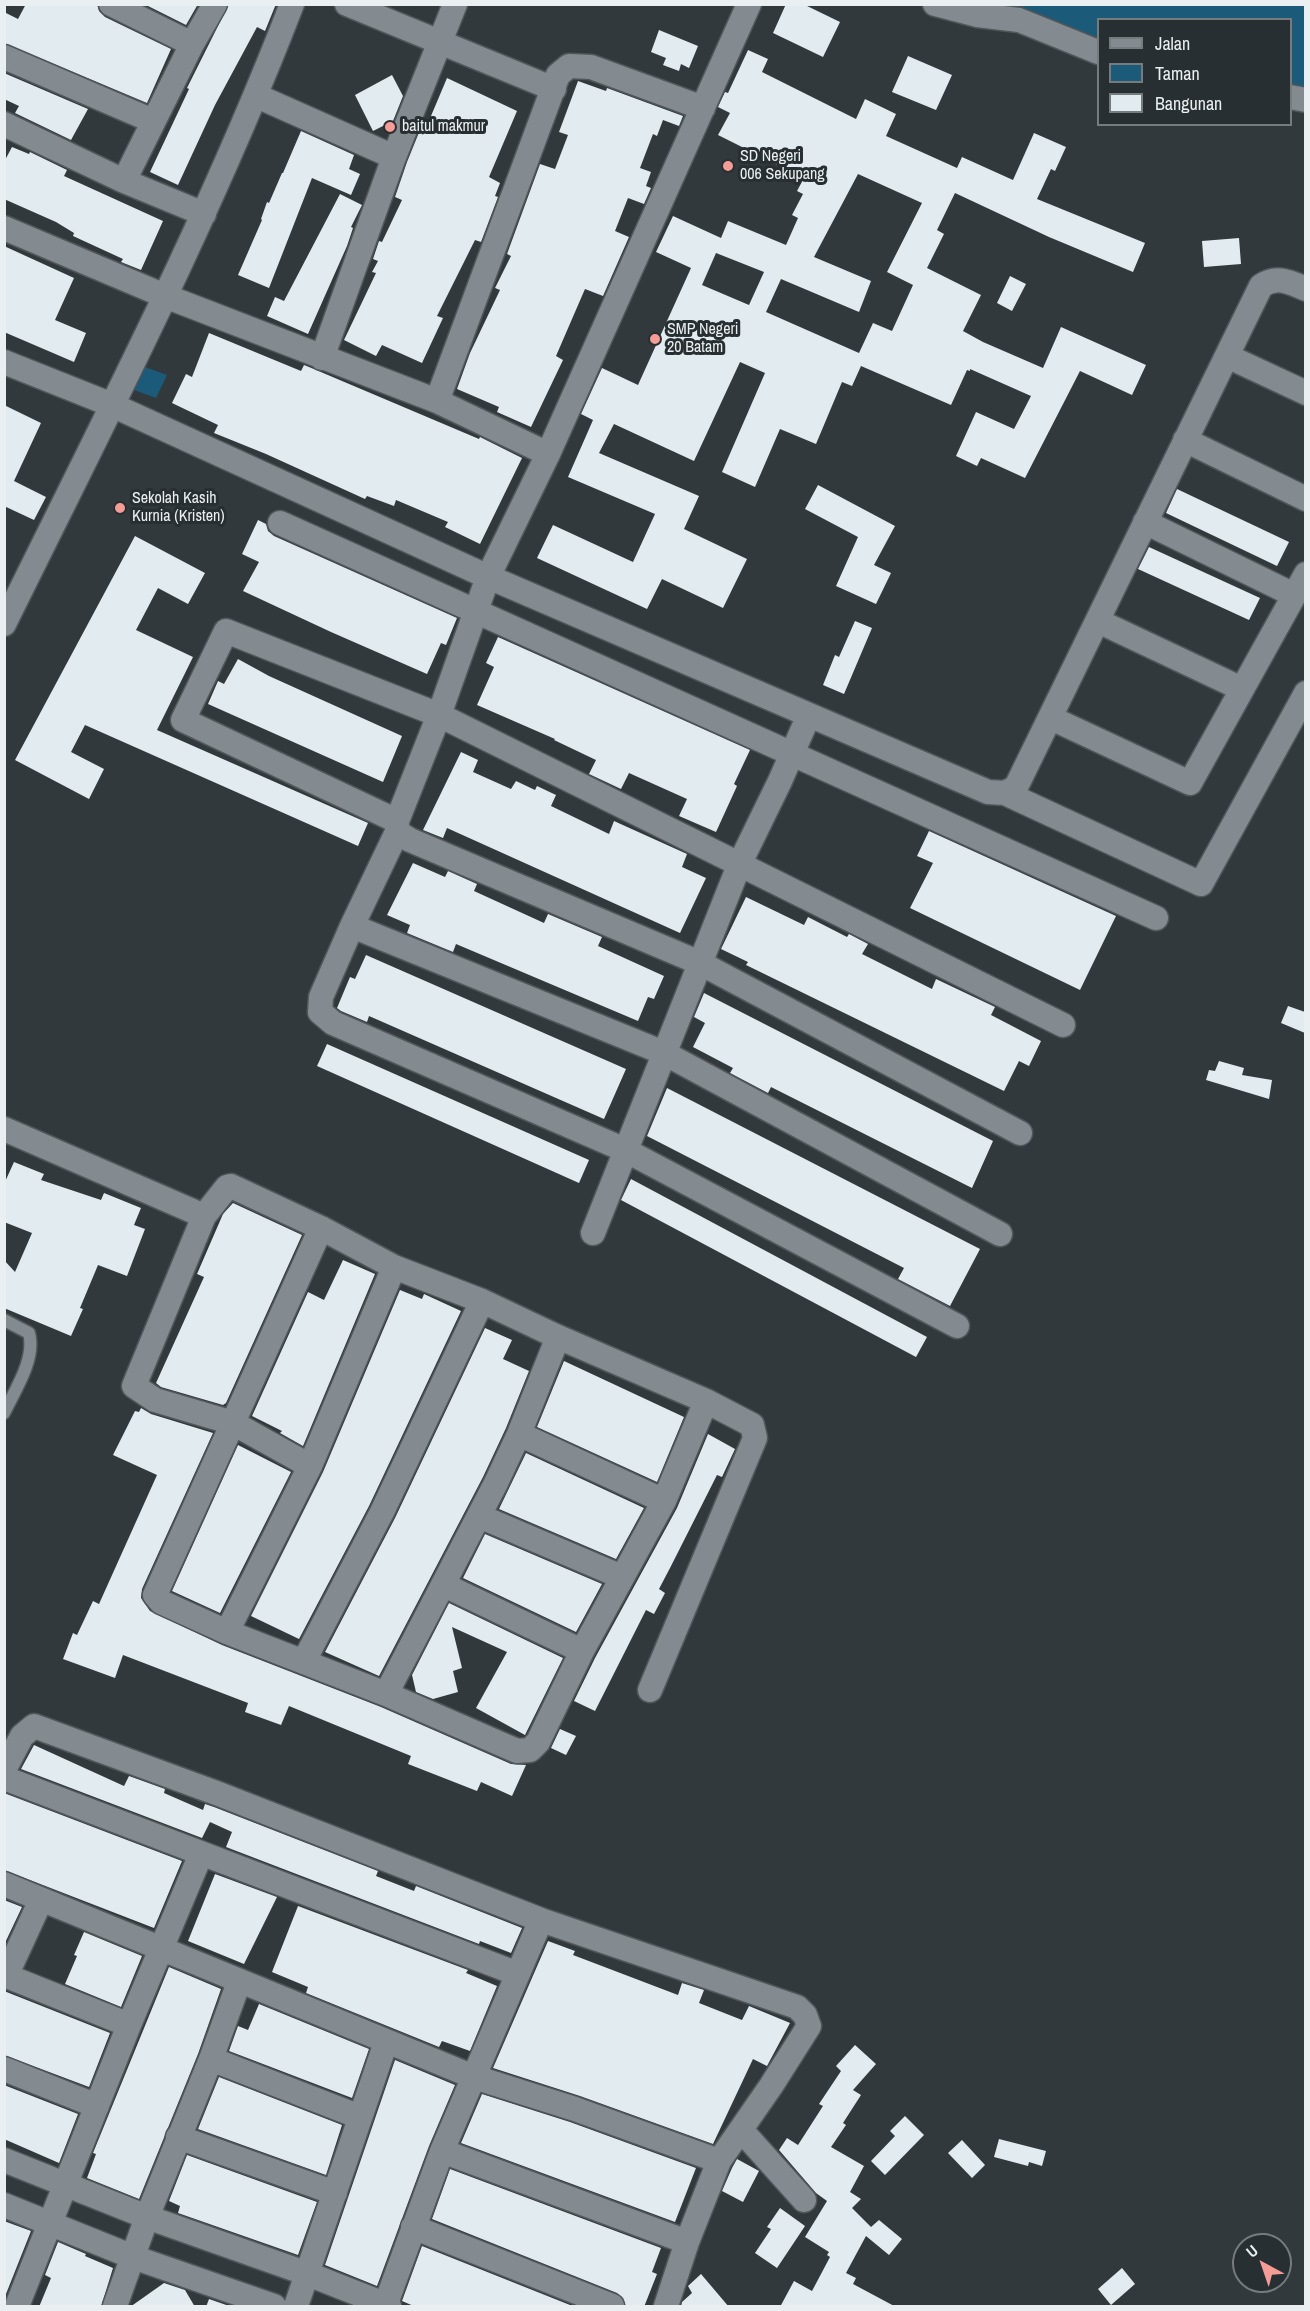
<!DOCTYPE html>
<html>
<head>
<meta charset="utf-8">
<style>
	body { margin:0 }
	#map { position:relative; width:1310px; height:2311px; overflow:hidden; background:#32393d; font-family:"Archivo Narrow",sans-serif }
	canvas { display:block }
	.frame { position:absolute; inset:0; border:6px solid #eaeff1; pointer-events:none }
	.legend { position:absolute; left:1097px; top:18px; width:195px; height:108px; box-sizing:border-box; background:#282f32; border:2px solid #767c7e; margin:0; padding:8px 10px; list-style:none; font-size:18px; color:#eaeff1 }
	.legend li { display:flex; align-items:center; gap:12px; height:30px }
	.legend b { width:30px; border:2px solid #767c7e }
	.north { position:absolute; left:1232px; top:2233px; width:60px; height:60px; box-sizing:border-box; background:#282f32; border:2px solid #767c7e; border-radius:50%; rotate:320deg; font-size:16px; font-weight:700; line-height:24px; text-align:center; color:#eaeff1 }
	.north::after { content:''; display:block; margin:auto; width:21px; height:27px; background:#f59c96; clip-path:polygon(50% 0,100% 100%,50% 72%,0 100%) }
</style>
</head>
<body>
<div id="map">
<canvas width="1310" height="2311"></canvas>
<div class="frame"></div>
<ul class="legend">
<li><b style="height:8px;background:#838b90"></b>Jalan</li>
<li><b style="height:16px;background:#1b5b79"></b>Taman</li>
<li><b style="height:16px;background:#e2ebf0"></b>Bangunan</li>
</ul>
<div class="north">U</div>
</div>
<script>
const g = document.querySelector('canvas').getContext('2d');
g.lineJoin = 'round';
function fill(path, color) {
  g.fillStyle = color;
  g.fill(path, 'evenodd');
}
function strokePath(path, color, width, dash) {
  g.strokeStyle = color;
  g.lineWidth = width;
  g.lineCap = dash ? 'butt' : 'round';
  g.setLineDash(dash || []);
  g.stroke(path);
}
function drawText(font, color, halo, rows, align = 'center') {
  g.font = font + ' "Archivo Narrow",sans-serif';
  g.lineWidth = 6;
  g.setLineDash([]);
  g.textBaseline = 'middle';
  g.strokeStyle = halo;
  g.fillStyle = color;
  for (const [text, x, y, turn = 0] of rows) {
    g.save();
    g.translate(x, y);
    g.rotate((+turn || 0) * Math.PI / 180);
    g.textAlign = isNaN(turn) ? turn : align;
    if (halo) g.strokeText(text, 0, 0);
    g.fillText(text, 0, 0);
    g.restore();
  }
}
const green = new Path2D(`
	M981,5H1305V99L1291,97L1290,20H1098V57Z
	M145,367L167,375L156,398L134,390Z`);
const building = new Path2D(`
	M26,4H97L99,11L105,17L171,49L147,103L4,43V12L18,19Z
	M144,4H198L186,25Z
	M229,4H276L265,31L257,27L215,105L178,185L150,172L189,89L187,88Z
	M786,4H803L840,22L823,57L773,33Z
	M659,30L698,46L689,68L681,64L679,71L663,65L666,58L651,52Z
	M748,50L768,59L762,72L856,119L865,99L896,114L886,136L957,168L962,157L1013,180L1034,133L1066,147L1055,171L1051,169L1037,199L1145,243L1133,272L1049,237L955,193L937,230L944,234L927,268L981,295L963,331L983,342L1043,368L1061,327L1146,365L1132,395L1080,371L1025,478L981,458L977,466L956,456L976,412L1014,429L1031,396L970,369V371L967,370L951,405L861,366L852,386L842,382L816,444L780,429L755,487L722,472L765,373L740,362L694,461L614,424L599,453L699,496L684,529L747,559L723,608L662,579L647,609L537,558L553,525L633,562L655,514L568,477L593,420L581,414L602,368L638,385L691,268L656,252L673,216L721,238L728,221L786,245L798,218L792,215L803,194L797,191L804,178L718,135L730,113L718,107L725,92L728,93ZM858,174L922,203L887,272L913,285L892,331L873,323L859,353L766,312L781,279L859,312L871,281L814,257ZM716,253L764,272L749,305L702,285Z
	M908,56L952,75L936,110L892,92Z
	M4,73L88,109L71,140L15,113L19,106L4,99Z
	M392,75L403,96L393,121L373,131L355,95Z
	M447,78L517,111L489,177L500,183L495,196L498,197L481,242L475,240L437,316L443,318L422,363L382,345L376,356L344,340L376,273L372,272L378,261L373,259L379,241L382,242L402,200L395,197L407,162L420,130L423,135Z
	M578,81L606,91L607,88L683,116L679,126L663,120L657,136L653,134L640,168L651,172L646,186L651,188L644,204L628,198L615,231L629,237L603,296L585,289L556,356L563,360L531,427L497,412L499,407L457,389L470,353L500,290L495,288L511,256L507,254L540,164L555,169L568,135L559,132Z
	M301,131L354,155L349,169L360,174L351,195L312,178L269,288L238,275L262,220L261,219L267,202L269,203L282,173H283Z
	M12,147L29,154L30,152L67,170L64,176L163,221L141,270L121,262L123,259L73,236L74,233L56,222L4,199V162Z
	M340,194L362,205L351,227L353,228L347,246L308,334L267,316L275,297L284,301Z
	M1239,238L1241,264L1204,267L1202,241Z
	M4,246L74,278L55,320L86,333L74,362L4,332Z
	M1010,276L1026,284L1012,311L997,303Z
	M209,333L301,371L304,365L309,367L479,439L480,437L522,458L480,544L445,527L448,522L396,500L394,506L367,496L365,499L266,454L214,433L218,425L172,403L186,374L192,377Z
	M4,405L41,423L14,481L46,497L34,520L4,506Z
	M818,485L895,526L874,565L891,573L876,604L836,586L858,537L805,509Z
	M1177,489L1289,542L1277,566L1166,513Z
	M258,520L266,524L268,531L274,536L457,618L446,645L441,643L427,674L331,632L243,591L259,562L242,554Z
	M135,536L205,573L188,604L158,588L136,630L193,657L157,730L368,823L358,846L85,725L71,752L104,769L89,799L15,760Z
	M1149,547L1260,598L1249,620L1138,569Z
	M855,621L872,628L844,694L823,685L835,655L839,657Z
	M498,637L750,750L734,784L737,786L716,832L679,816L687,799L629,773L621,789L589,774L596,760L554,740L555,739L477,705L494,667L486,663Z
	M238,659L269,676L402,736L383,782L208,704L218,681L224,684Z
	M461,752L478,760L473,772L511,789L516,781L535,790L537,786L556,795L551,806L609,834L614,821L687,854L682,867L706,878L680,933L447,828L443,838L423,830Z
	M929,831L1116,916L1080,990L910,908L933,863L917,856Z
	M413,863L445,877L448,871L477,884L474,891L544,923L548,914L602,937L598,946L664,976L654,999L648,997L638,1021L456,944L453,952L407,933L410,925L387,915Z
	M746,897L804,925L808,917L847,937L849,934L868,944L862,954L932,989L936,979L995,1007L991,1015L1041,1041L1029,1066L1019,1061L1004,1091L746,965L748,962L721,949Z
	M366,955L626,1069L604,1119L369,1016L367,1022L341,1011L337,1008L350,977L355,979Z
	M704,993L993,1141L972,1188L771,1087L768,1093L730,1073L733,1068L693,1047L705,1023L694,1017Z
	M1288,1006L1305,1012V1033L1281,1023Z
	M327,1044L589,1160L579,1183L317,1066Z
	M1219,1061L1244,1068L1242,1075L1272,1080L1269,1099L1206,1080L1209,1070L1215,1071Z
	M667,1088L980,1249L950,1306L898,1279L904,1268L647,1136Z
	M14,1162L44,1174L41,1180L101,1200L104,1193L141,1208L134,1225L145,1229L127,1276L98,1265L80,1308L83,1309L71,1336L4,1308V1260L15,1272L32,1233L4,1222V1184Z
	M631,1179L927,1337L916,1357L621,1200Z
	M233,1203L302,1235L226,1403L223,1405L161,1387L156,1383L204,1277L197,1274L223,1214Z
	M343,1260L375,1274L303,1446L280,1433L282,1431L252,1416L308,1292L324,1300Z
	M400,1290L422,1299L424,1294L461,1311L369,1506L299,1639L251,1616L323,1472Z
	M485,1328L512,1340L503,1359L529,1371L506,1428L483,1477L379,1676L325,1652L395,1518Z
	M564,1361L684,1417L657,1482L537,1427Z
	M141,1408L151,1414L213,1433L142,1589L141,1598L150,1611L222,1645L381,1707L511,1764L526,1765L512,1796L481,1782L477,1791L408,1764L411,1756L289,1706L281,1725L245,1712L248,1703L123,1655L115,1678L63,1659L73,1633L77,1635L93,1601L99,1604L157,1475L113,1455L135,1411L139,1412Z
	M708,1434L735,1449L722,1477L717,1475L670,1568L659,1589L665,1593L654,1614L646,1610L595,1711L574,1701L595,1658L677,1508Z
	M238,1445L291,1472L220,1613L172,1591Z
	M526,1453L644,1508L616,1559L499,1509Z
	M485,1534L602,1584L576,1632L463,1578Z
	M449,1603L563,1658L525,1735L476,1708L507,1652L452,1627L462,1668L453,1671L458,1692L433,1699L416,1692L412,1675Z
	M560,1729L576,1736L566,1755L551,1748Z
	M34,1745L124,1786L129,1776L165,1789L164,1793L203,1810L205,1804L214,1807L378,1871L376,1876L414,1891L416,1886L522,1928L511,1953L480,1941L479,1944L226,1847L232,1832L210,1822L202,1838L21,1769Z
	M4,1793L182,1861L154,1928L4,1870Z
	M215,1874L277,1897L244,1964L188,1941Z
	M4,1900L22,1907L4,1945Z
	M298,1906L468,1970L466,1973L497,1986L470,2051L442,2041L439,2047L306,1993L308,1987L272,1972Z
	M84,1932L142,1956L121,2007L65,1984L77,1956L74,1955Z
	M548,1941L575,1951L573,1955L678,1995L682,1983L704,1990L699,2003L742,2020L749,2006L790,2023L767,2066L753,2059L713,2144L580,2096L493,2068Z
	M169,1967L221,1989L198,2054L139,2199L87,2178L96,2154L93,2153Z
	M4,1991L110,2033L89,2087L4,2055Z
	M259,2004L369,2049L352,2098L229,2051L238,2026L248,2030Z
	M855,2045L876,2064L853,2090L861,2095L843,2123L846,2125L831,2147L864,2166L850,2192L861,2199L852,2208L871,2227L879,2220L902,2239L889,2255L866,2236L846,2273L856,2278L853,2284L896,2307H780L794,2281L812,2291L830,2257L827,2255L829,2252L805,2237L827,2201L816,2193L779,2150L787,2138L798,2145L823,2106L819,2104L841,2071L836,2066Z
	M395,2060L455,2085L429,2146L377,2286L325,2265Z
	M219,2077L342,2125L326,2175L198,2129Z
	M4,2085L78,2114L59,2163L4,2139Z
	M482,2094L570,2122L696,2168L675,2222L461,2143Z
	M905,2116L924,2135L885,2175L871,2161L895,2136L890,2131Z
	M999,2139L1046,2151L1042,2166L1029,2162L1028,2166L994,2157Z
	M962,2140L985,2165L972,2178L948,2153Z
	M187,2155L317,2202L298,2255L178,2213L180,2206L169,2201Z
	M737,2159L759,2171L743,2202L722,2191L732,2168Z
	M450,2169L661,2248L652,2272L657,2274L644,2307H626L623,2298L617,2293L432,2219Z
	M780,2208L805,2226L777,2268L755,2253L771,2229L767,2227Z
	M4,2221L31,2231L4,2299Z
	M58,2242L86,2254L85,2256L113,2268L101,2307H39L51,2278L45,2275Z
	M422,2246L575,2307H416L402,2301Z
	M1122,2268L1135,2284L1111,2305L1098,2289Z
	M701,2274L729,2307H681L682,2302L692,2293L688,2286Z
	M164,2283L185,2290L195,2307H130Z
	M209,2299L232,2307H206Z`);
const service = new Path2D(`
	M4,1320L29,1333C36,1359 15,1390 4,1413`);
const minor = new Path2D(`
	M111,4L192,44
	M347,4L554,89
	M749,4L548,454L488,577L439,715L397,821V832L410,840L700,963L1020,1133
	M935,4L977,15L1019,20L1098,52
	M4,57L153,121
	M257,96L394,157
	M1290,97L1306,100
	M4,124L124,181L204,214
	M124,181L192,44L215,4
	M4,228L165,296L437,401L548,454
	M1227,356L1306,393
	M322,358L394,157L455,4
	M4,362L112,405L484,575L988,792L1005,793L1016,787L1261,286C1277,275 1290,282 1306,289
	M437,401L558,75L569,66L591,67L703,108
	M1185,440L1306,499
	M1145,522L1294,595
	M280,523L1156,918
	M1098,621L1242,689
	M4,624C105,419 210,217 292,4
	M1051,718L1190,783L1306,574
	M1005,793L1201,884L1306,693
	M397,821L183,720L226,631L439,715L1063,1025
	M397,832L352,926L321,997L320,1012L333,1023L625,1150L957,1326
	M352,926L664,1053L1000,1234
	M4,1129L204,1216
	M321,1228L155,1595L161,1602L227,1632L386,1694L517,1751L530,1750L538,1742L582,1651L664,1501L706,1401
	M593,1233L740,863L780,781L809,715
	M519,1434L664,1501
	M310,1466L233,1423L155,1400L134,1386L204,1216L227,1187L231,1186L321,1228L394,1267L482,1301L558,1337L706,1401L752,1425L755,1438L650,1690
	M479,1516L622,1577
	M444,1585L582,1651
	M227,1632L310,1466L394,1267
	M304,1661L382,1512L482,1301
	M386,1694L496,1483L519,1434L558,1337
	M4,1770L22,1736L34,1726L219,1794L541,1920L797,2007L805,2015L809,2026L771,2086L719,2161
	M4,1778L518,1974
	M4,1884L474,2077L575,2109L719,2161L687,2242L666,2306
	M4,1975L129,2025
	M6,1976L41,1900
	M211,2059L360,2117
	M4,2069L97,2106
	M742,2131L804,2200
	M178,2137L335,2193
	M442,2151L687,2242
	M4,2160L147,2217L308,2274L389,2306
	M4,2205L133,2257L274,2306
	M413,2227L612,2306
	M17,2306L129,2025L201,1854
	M115,2306L147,2217L211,2059L239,1982
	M296,2306L386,2042
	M385,2306L442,2151L541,1920`);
const markers = [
	[390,127,6,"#f59c96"],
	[728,166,6,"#f59c96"],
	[655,339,6,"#f59c96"],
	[120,508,6,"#f59c96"]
];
const poiNames = [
	["baitul makmur",402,127],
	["SD Negeri",740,157],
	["006 Sekupang",740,175],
	["SMP Negeri",667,330],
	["20 Batam",667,348],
	["Sekolah Kasih",132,499],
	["Kurnia (Kristen)",132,517]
];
fill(green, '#1b5b79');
fill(building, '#e2ebf0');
strokePath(service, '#505659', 15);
strokePath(minor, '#505659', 27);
strokePath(service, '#838b90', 12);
strokePath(minor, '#838b90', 24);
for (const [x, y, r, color] of markers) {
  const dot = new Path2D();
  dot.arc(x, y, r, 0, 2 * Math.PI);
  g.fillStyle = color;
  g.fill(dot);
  strokePath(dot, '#282f32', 2);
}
drawText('16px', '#eaeff1', '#282f32', poiNames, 'left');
</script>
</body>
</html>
